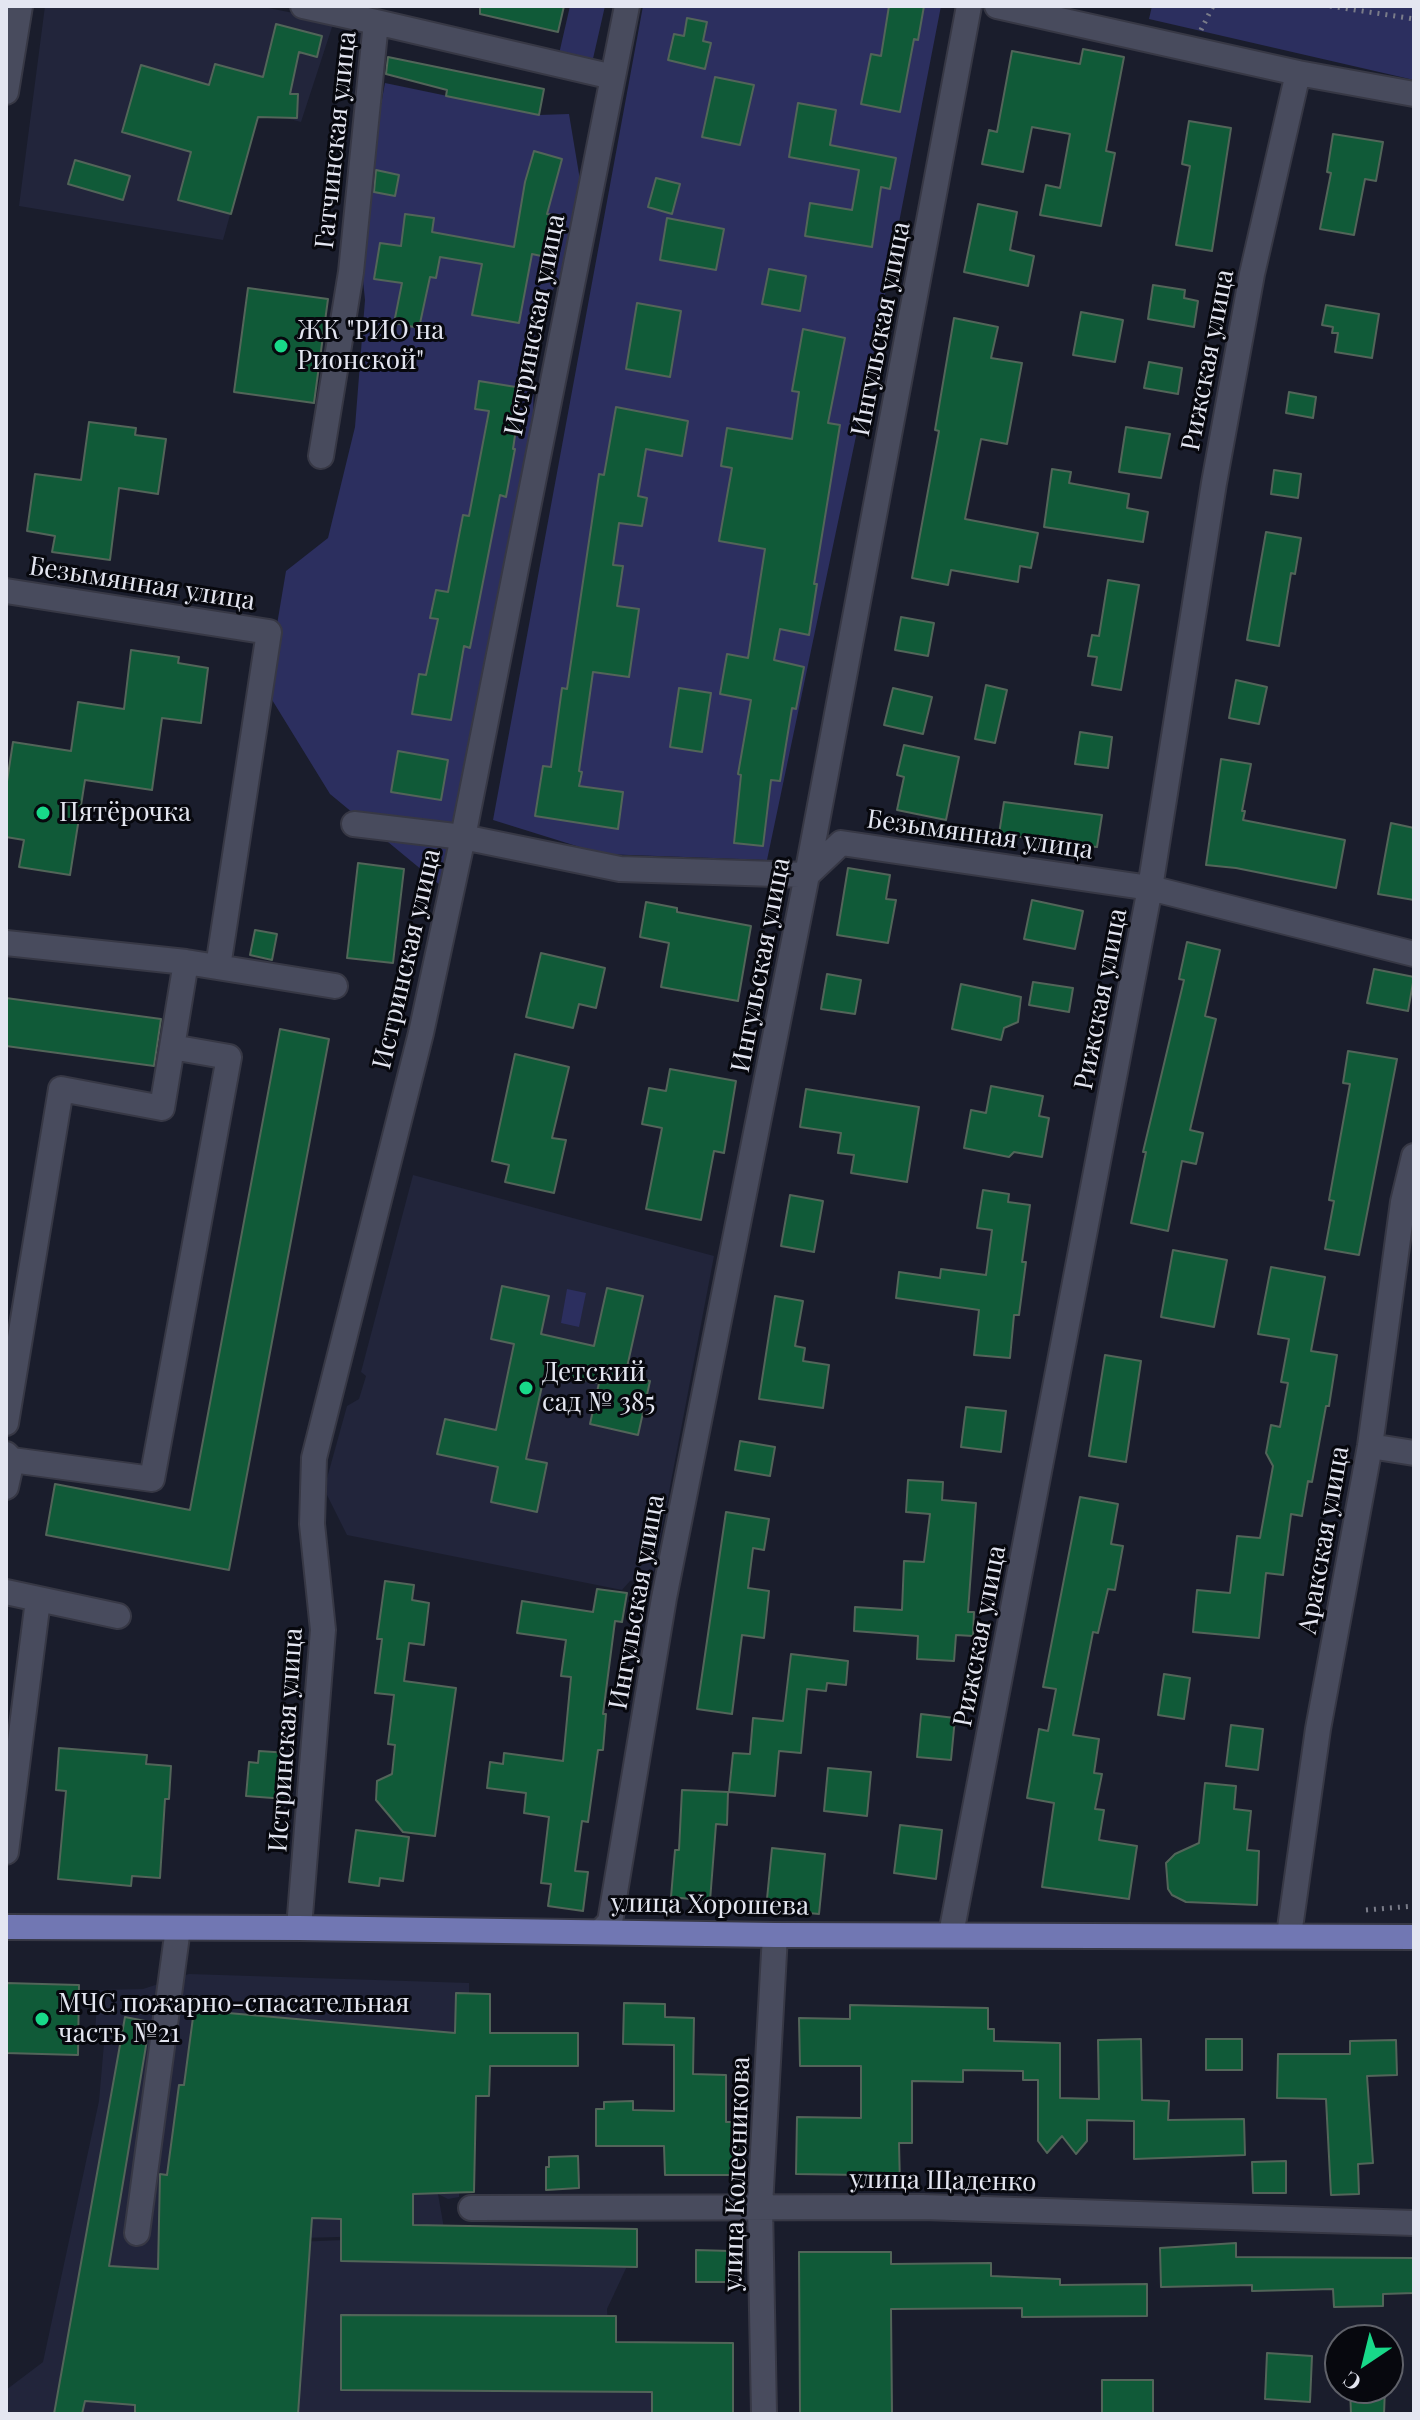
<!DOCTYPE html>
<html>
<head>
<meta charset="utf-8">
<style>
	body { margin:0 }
	#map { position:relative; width:1420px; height:2420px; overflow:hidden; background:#1a1d2c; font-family:"Playfair Display",serif }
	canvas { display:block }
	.frame { position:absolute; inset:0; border:8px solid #e4e6f1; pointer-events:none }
	.north { position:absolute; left:1324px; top:2324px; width:80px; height:80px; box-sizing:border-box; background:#07080e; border:2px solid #5f6169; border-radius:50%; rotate:215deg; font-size:22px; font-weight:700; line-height:32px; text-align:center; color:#e4e6f1 }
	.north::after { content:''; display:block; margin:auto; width:28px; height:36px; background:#18d989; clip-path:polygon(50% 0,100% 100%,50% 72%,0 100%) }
</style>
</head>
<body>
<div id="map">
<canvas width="1420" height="2420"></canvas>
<div class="frame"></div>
<div class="north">С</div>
</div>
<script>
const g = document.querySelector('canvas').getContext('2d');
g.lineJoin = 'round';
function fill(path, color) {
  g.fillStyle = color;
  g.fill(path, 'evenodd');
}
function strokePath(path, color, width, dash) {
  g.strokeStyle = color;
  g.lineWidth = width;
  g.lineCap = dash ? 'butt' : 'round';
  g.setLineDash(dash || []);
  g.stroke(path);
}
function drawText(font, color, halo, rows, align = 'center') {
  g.font = font + ' "Playfair Display",serif';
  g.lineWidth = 6;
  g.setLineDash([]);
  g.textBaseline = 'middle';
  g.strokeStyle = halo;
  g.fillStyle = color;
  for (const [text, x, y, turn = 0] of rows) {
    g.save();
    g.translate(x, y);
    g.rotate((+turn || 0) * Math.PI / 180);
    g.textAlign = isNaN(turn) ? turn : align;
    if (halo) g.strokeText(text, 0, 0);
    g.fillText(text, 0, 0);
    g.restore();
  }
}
const built = new Path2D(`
	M45,6H258L334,21L301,122L259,111L223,240L19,206Z
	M413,1175L714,1256L653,1576L630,1581L622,1590L347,1535L324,1489L347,1406L359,1399L366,1376L361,1372Z
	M189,1974L469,1983V2092L460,2093L459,2197L448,2199L438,2194L445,2234L267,2239L265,2414H6V2390L43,2362L99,2101L105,2032H95L98,1990L143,1989Z
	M447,2236L628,2264L607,2309L609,2341L718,2346V2414H267L269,2243Z`);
const green = new Path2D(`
	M570,6H605L592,63L559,54Z
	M643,6H941L876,341L767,860L602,854L493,820Z
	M1152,6H1414V80L1149,19Z
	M385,83L539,115L569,114L580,180L559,281L535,315L533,420L440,885L330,794L266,690L286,571L328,538L355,427L365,300L358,230Z
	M567,1289L586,1293L579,1327L561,1323Z`);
const building = new Path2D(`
	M480,6H564L558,32L480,14Z
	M889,6H924L918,40L914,39L900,112L861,104L871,54L881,56Z
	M687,18L707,22L703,41L711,43L705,69L668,60L674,34L684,36Z
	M276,24L322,36L317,57L299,52L290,94H298L297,118L258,117L231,214L178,200L191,152L122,132L141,65L209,85L215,64L263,77Z
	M1083,49L1124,57L1106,151L1115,153L1101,226L1040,215L1046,185L1060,188L1070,134L1032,127L1023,172L982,164L989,130L997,132L1012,51L1080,64Z
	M388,57L544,89L539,115L446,96L447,90L386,74Z
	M715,77L754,85L740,145L702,137Z
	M798,103L836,110L830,145L896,158L890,189L881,187L872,247L805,236L810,203L852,210L859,170L789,157Z
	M1189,121L1231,128L1212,251L1176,245L1190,166L1182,164Z
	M1333,134L1383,142L1376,181L1365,179L1354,235L1320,229L1331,173L1327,172Z
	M534,151L562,159L547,214L553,215L546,257L532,254L519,323L472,315L482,264L440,257L436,278L430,277L419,328L394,323L402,283L374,279L380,243L401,246L405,214L434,218L432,232L514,247L525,182Z
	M75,160L130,176L123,200L68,184Z
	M376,170L399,175L395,196L374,192Z
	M656,178L680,184L672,214L648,207Z
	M978,204L1017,212L1010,250L1034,256L1028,286L964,272Z
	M667,218L724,229L716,270L660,260Z
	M769,269L806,276L800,311L762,304Z
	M1153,285L1185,290L1184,298L1198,301L1194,327L1148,319Z
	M248,288L328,299L314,403L234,392Z
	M637,303L681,311L670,377L626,369Z
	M1326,305L1379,314L1372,358L1335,352L1338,333H1332L1333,327L1322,325Z
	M1081,312L1123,320L1115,362L1073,355Z
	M954,318L998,327L991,358L1022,363L1007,444L981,439L965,519L1038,533L1031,568L1020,566L1018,582L951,570L948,585L912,578L939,431L935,430Z
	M803,329L845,338L828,423L840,425L814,584H817L809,635L780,629L774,660L804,667L796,709L792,708L780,781L771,780L763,846L734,843L741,775L738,774L751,700L720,694L727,654L748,658L765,549L719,541L732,468L721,466L727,428L792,439L799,392L792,391Z
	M1149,362L1182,368L1178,394L1144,388Z
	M479,381L522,388L513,449H515L506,497L500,495L470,648L464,646L451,720L412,714L419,674L426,675L438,619L430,618L436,590L448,592L463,515L469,516L489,411L475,409Z
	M1289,392L1316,397L1313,418L1286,413Z
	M616,407L688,421L682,456L646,449L638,496L647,498L642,526L619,523L613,565L623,566L617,606L639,609L629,677L593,672L579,771L582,772L579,786L623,792L618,829L535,816L543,766L551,767L562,688L567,689L599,474L604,475Z
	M89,422L136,428L135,435L166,439L158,494L119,488L110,560L52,552L55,536L27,531L35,474L81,480Z
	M1126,427L1170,434L1161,478L1119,472Z
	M1052,469L1071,472L1069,483L1129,494L1127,508L1148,512L1143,542L1044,527Z
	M1274,470L1301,474L1298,498L1271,494Z
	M1266,532L1301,538L1295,574L1291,573L1279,646L1247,640Z
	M1108,580L1139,585L1121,690L1092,685L1097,657L1088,656L1092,635L1099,636Z
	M901,617L934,623L928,656L895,650Z
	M131,650L179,657L178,663L208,668L201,723L162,718L152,790L85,780L70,875L19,867L24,840L6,837V788L13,742L71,751L78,702L124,709Z
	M1236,680L1267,687L1259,724L1229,718Z
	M986,685L1007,690L995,743L975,739Z
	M679,688L711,693L702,752L670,747Z
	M893,688L932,697L923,734L884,725Z
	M1080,732L1112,737L1108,768L1075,764Z
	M904,745L959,757L946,820L897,810L904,777L897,775Z
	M398,751L448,760L441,800L391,792Z
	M1221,759L1251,764L1242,811H1245L1243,820L1345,840L1336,888L1236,868L1206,865Z
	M1004,802L1102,815L1097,847L1047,842L1046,849L1027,846L1028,838L999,834Z
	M1391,823L1414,828V900L1378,894Z
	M358,863L404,869L393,963L347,958Z
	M848,868L890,875L886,899L896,900L888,943L837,935Z
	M1032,900L1083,911L1075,949L1024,939Z
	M646,902L677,908V912L751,926L738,1001L661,987L669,943L640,937Z
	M255,930L277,934L272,960L250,955Z
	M1187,942L1220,950L1205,1016L1216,1019L1190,1130L1203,1133L1196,1164L1182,1161L1168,1231L1131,1223L1146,1152H1143L1184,980L1179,979Z
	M541,953L605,968L596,1008L579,1004L573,1028L526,1017Z
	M1374,969L1414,977L1408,1011L1367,1003Z
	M827,974L861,980L855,1014L821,1009Z
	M1033,982L1073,988L1069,1012L1029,1005Z
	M961,984L1021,997L1018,1022L1004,1028L1001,1040L952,1029Z
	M6,998L161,1019L154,1066L6,1046Z
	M280,1029L329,1039L229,1570L46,1535L55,1484L190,1510Z
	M1348,1051L1397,1059L1359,1255L1325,1249L1334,1201L1329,1200L1350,1084L1343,1083Z
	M515,1054L569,1067L552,1138L566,1140L554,1193L505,1182L509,1165L492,1161Z
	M670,1069L736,1081L724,1153L714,1151L701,1220L646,1209L662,1128L642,1124L649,1088L666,1091Z
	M991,1086L1043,1096L1039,1116L1049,1118L1042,1157L1014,1152L1009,1157L964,1148L971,1110L986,1113Z
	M806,1089L919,1107L907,1182L851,1173L854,1155L838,1153L841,1133L800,1127Z
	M983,1190L1009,1194L1008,1202L1030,1205L1022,1262H1026L1019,1315H1014L1010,1358L974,1355L979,1310L896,1298L899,1272L940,1278L941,1269L986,1275L992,1230L977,1228Z
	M790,1195L823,1201L814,1252L781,1246Z
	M1173,1250L1227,1260L1214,1327L1161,1317Z
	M1271,1267L1325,1277L1311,1351L1337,1355L1329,1406H1326L1312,1482L1308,1481L1302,1516L1291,1514L1283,1575L1266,1573L1259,1638L1193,1632L1197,1590L1230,1593L1237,1536L1260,1538L1273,1466L1266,1453L1271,1425L1280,1427L1288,1383L1281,1382L1289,1339L1258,1334Z
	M502,1286L549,1296L541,1334L594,1346L607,1288L643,1296L625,1376L650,1381L638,1435L590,1424L599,1383L545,1372L526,1459L547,1463L537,1512L491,1502L498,1467L437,1454L445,1419L496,1430L514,1344L491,1339Z
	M775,1296L803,1301L795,1346L805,1348L803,1361L829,1365L823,1408L759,1399Z
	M1105,1355L1141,1361L1126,1462L1089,1456Z
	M966,1407L1006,1411L1001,1452L961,1447Z
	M740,1441L775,1447L770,1476L735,1470Z
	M908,1480L943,1482L942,1500L976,1503L968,1612H974L973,1636L956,1635L954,1661L917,1659L918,1636L854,1631L855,1607L902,1610L904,1561L924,1562L930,1514L906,1512Z
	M1080,1497L1118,1504L1111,1544L1123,1546L1115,1590L1108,1589L1098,1633L1093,1632L1073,1735L1099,1739L1094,1773L1102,1774L1095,1809L1104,1810L1099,1840L1137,1846L1129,1899L1042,1887L1054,1803L1027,1798L1039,1729L1048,1731L1056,1689L1043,1687Z
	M726,1512L769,1519L764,1550L753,1548L748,1588L769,1591L764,1638L742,1635L732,1714L697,1709Z
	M385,1581L414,1585L412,1600L429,1603L424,1645L409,1643L404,1681L456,1688L435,1836L403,1832L376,1800L377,1781L392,1774L395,1745L388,1744L394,1695L375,1693L382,1639H377Z
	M597,1589L627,1593L622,1622L615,1621L603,1714H606L603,1750H598L588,1822L582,1821L575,1871L588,1872L583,1911L548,1906L551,1884L541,1883L549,1817L524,1813L526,1793L487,1788L490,1762L503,1764L504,1753L563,1761L571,1677L561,1676L566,1640L517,1633L522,1601L593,1612Z
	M791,1654L848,1661L846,1685L827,1683L826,1691L807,1689L801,1753L779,1751L775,1796L729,1792L733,1753L750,1754L753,1718L783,1721Z
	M1164,1674L1190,1678L1184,1719L1158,1715Z
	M921,1714L955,1718L951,1760L917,1757Z
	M1231,1725L1263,1729L1258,1770L1226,1766Z
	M59,1748L147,1755L146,1764L171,1766L169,1799H165L160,1878L132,1876L131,1886L58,1879L66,1791L56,1790Z
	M259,1751L289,1753L286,1799L246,1796L249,1762L258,1763Z
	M828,1768L871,1772L867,1816L824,1811Z
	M1205,1783L1236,1786L1234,1809L1251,1811L1247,1850L1259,1851L1257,1905L1186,1902L1172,1895L1168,1889L1166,1863L1175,1854L1199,1843Z
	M682,1790L728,1792L727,1825L716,1824L710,1901L671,1897L675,1850H679Z
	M900,1825L942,1830L936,1879L894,1873Z
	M356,1830L409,1837L403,1881L380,1878L379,1886L349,1882Z
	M772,1848L825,1854L819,1914L766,1909Z
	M6,1983L79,1985L78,2055L6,2053Z
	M456,1993L490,1994V2033H578V2066H490L489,2096H476L474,2192L413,2194V2225L637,2229V2267L341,2261V2219L312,2218L298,2414H135V2405L85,2401L82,2414H54L125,2017L150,2022L109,2266L158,2269L160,2174L167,2175L179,2085H184L194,2010L455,2033Z
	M624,2003L665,2004V2017L694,2018L693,2074L726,2075V2122H739L740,2175H665L664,2146H596V2109H604V2102L633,2101V2110L674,2111V2045L623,2044Z
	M850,2005L988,2008V2029H994V2041L1060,2043V2098L1099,2099L1098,2040L1141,2039L1142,2100L1169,2101L1168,2120L1244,2119L1245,2155L1134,2159V2121L1087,2120V2141L1076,2154L1062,2136L1047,2153L1038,2141V2080H1023V2071L963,2070V2082L912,2081V2143H899L900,2186H861V2175L796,2174L797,2117L861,2118V2066H800L799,2018L850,2019Z
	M1206,2039H1242V2070H1206Z
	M1396,2040L1397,2075L1367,2076L1373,2163L1358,2164L1359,2194L1331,2195L1326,2099L1277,2098L1278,2054H1350V2041Z
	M578,2156L579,2188L546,2190V2167H549V2157Z
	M1286,2161V2193H1253L1252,2162Z
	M1236,2243V2257L1414,2258V2293L1383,2294V2306L1334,2307L1333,2289L1252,2291V2285L1161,2287L1160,2248Z
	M696,2250L731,2251L730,2282H696Z
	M799,2252H891V2264L991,2263V2276L1060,2279V2285L1147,2284V2316L1022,2317V2308L891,2309L892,2414H800Z
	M341,2315L616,2316V2342L733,2343V2414H652V2392L341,2390Z
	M1267,2353L1312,2356L1310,2402L1265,2399Z
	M1102,2380H1153V2414H1102Z
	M1350,2388H1385L1384,2414H1351Z`);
const path = new Path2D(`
	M1330,6L1414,19
	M1201,30L1213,6
	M1366,1910L1414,1906`);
const minor = new Path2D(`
	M303,6L376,22
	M997,6L1298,73L1414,94
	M6,92L20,6
	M321,456L351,272L376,22L613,77
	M6,591L269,632L218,967
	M354,824L463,837L620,869L807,875L841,843L1150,888L1414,954
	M6,943L186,962L335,986
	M6,1423L61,1089L162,1108L186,962
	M1370,1446L1414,1453
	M6,1454L12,1460L152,1479L229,1057L172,1047
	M6,1487L12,1460
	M6,1592L118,1616
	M6,1852L38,1600
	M299,1928L323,1630L312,1524L314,1458L421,1033L463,837L627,6
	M600,1932L610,1922L664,1598L807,875L969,6
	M951,1934L1150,888L1214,483L1252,274L1298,73
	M1289,1935L1318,1729L1370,1446L1403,1202L1414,1156
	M471,2208L923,2207L1414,2223
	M137,2233L178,1928
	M764,2414L760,2206L775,1935`);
const major = new Path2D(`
	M6,1927L299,1928L775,1935L1414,1937`);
const markers = [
	[281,346,8,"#18d989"],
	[43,813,8,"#18d989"],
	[526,1388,8,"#18d989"],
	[42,2019,8,"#18d989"]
];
const streetNames = [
	["Гатчинская улица",336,140,-84],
	["Истринская улица",535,325,-79],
	["Ингульская улица",881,329,-79],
	["Рижская улица",1208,360,-79],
	["Безымянная улица",142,584,9],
	["Безымянная улица",980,835,8],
	["Истринская улица",407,959,-77],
	["Ингульская улица",761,965,-79],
	["Рижская улица",1101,999,-79],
	["Аракская улица",1324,1540,-80],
	["Ингульская улица",637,1602,-80],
	["Рижская улица",980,1636,-79],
	["Истринская улица",286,1740,-86],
	["улица Хорошева",710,1905,1],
	["улица Колесникова",737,2174,-88],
	["улица Щаденко",943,2181,1]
];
const poiNames = [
	["ЖК \"РИО на",297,331],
	["Рионской\"",297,361],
	["Пятёрочка",59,813],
	["Детский",542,1373],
	["сад № 385",542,1403],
	["МЧС пожарно-спасательная",58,2004],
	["часть №21",58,2034]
];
fill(built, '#22253b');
fill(green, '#2c2f5f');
fill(building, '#105a38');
strokePath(building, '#526559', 2);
strokePath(minor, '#373845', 28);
strokePath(major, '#373845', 28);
strokePath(path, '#7a7c89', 5, [2, 6]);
strokePath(minor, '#484b5d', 24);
strokePath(major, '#7177b3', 24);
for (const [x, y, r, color] of markers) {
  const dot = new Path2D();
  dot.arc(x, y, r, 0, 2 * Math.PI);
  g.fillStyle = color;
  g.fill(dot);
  strokePath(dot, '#07080e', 3);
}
drawText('26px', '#e4e6f1', '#07080e', streetNames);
drawText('26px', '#e4e6f1', '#07080e', poiNames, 'left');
</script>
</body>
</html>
